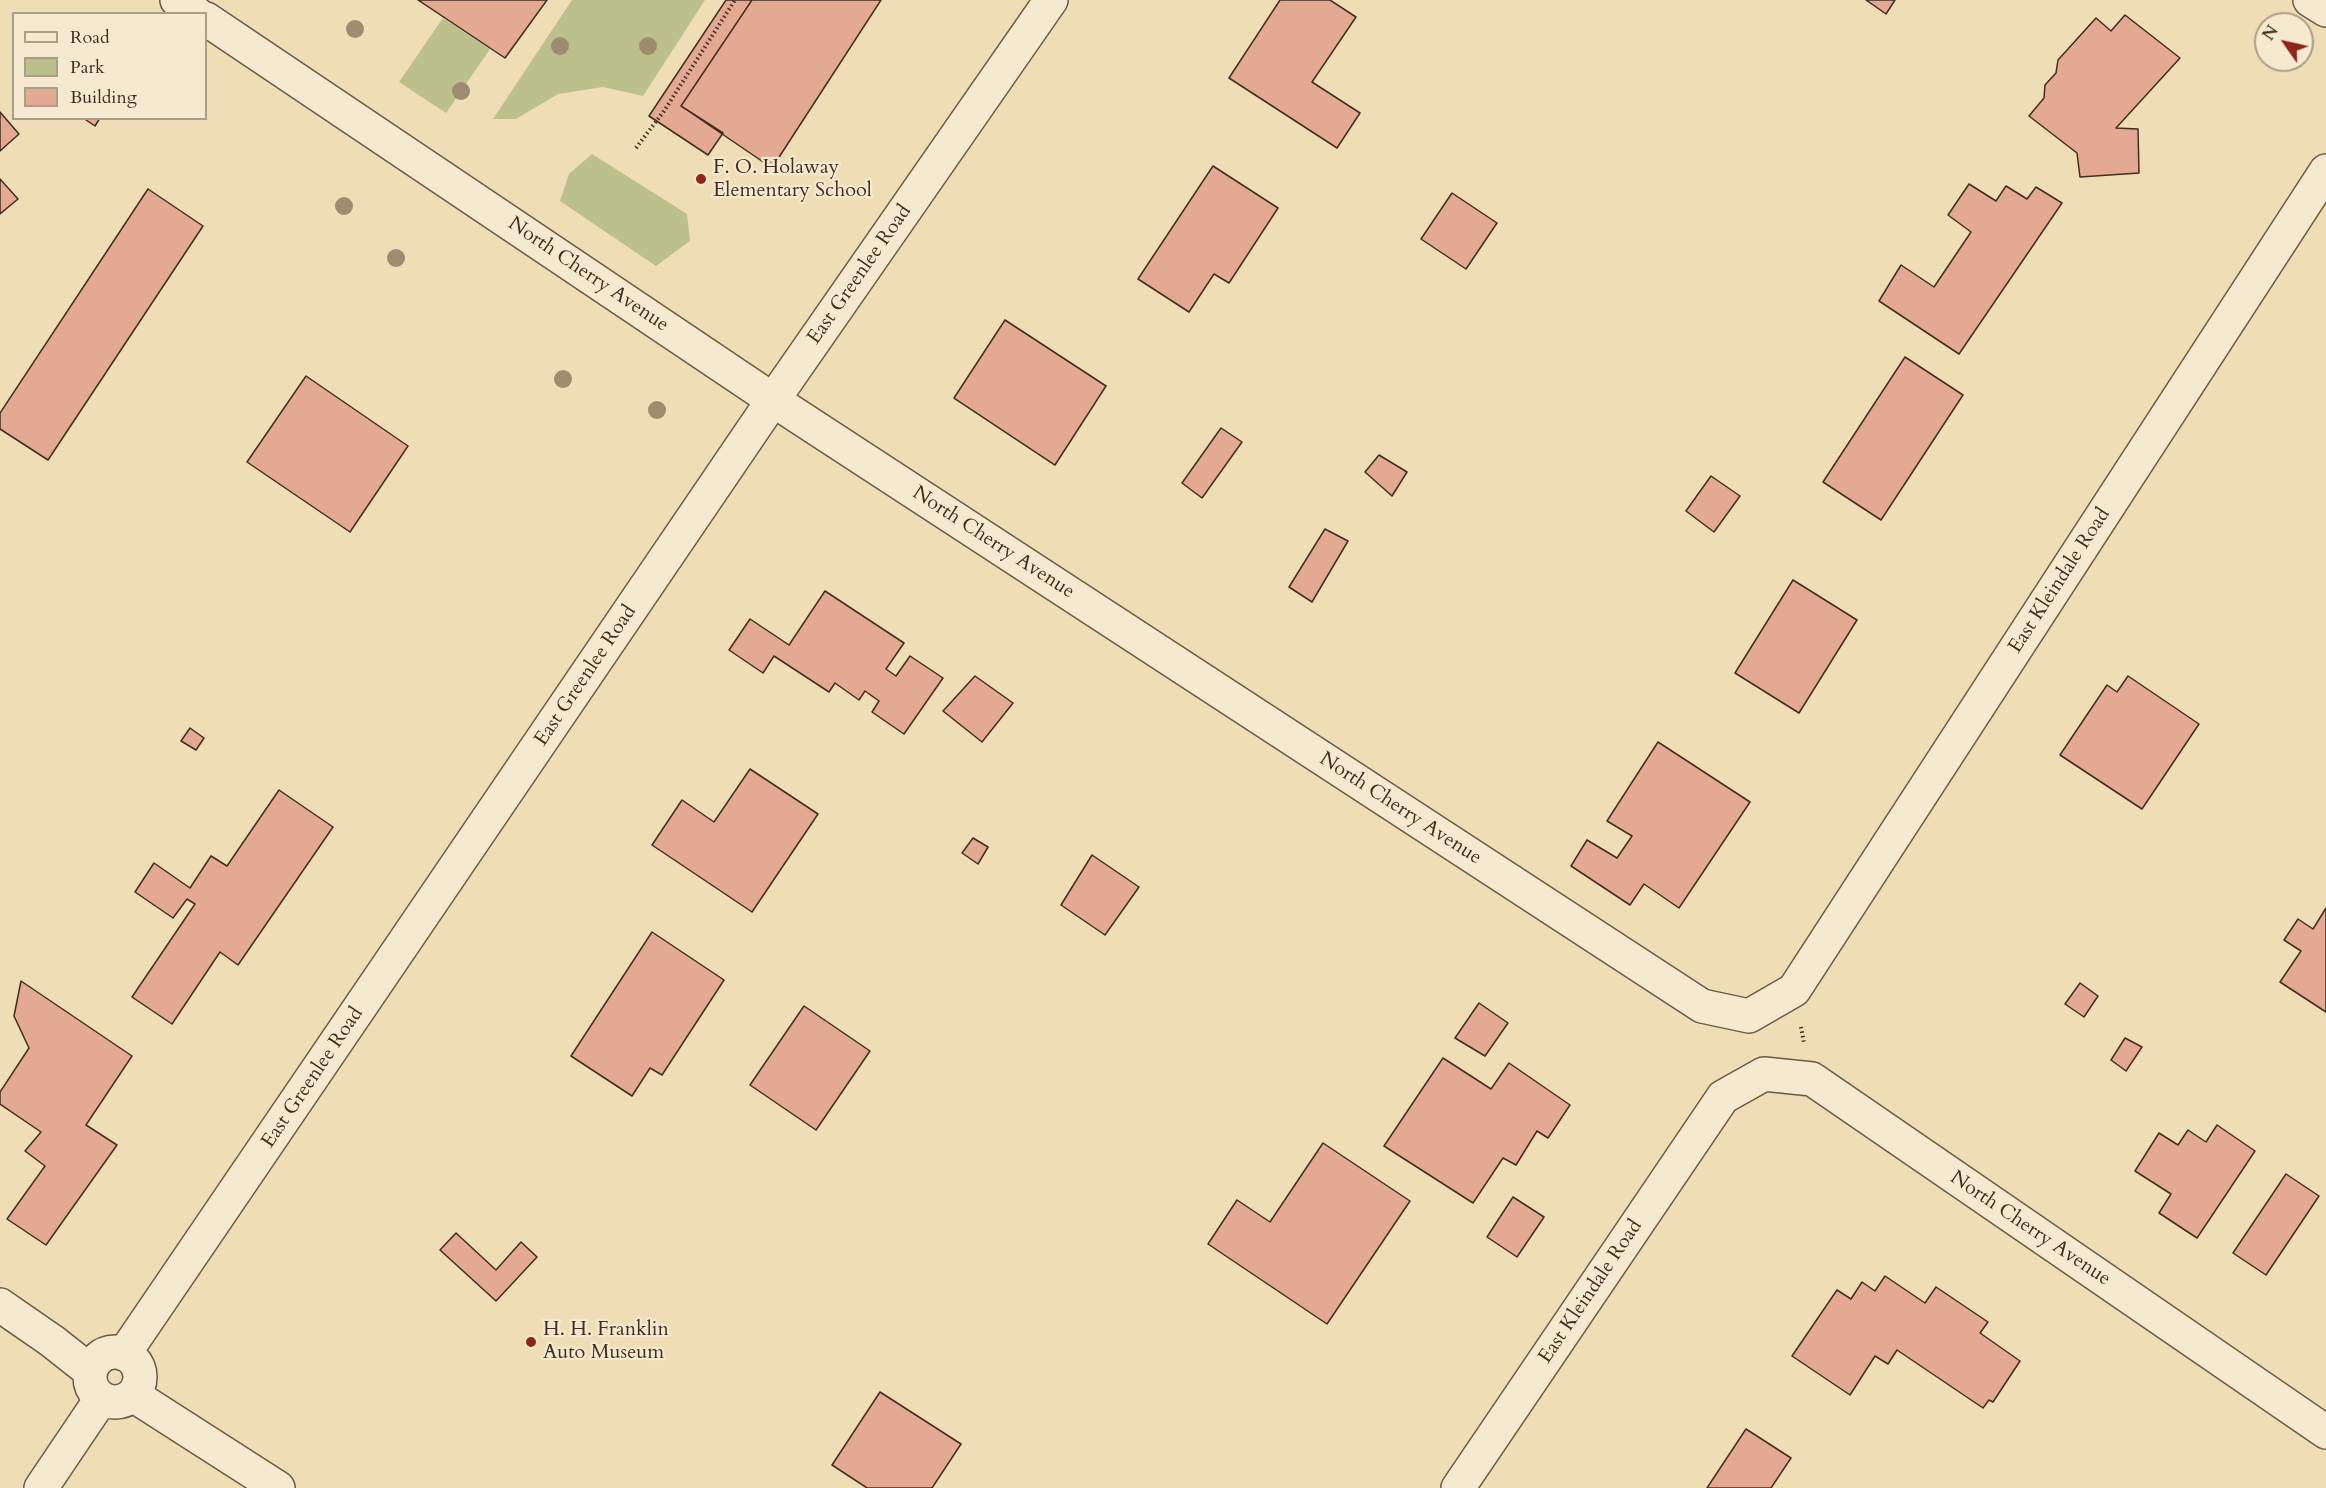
<!DOCTYPE html>
<html>
<head>
<meta charset="utf-8">
<style>
	body { margin:0 }
	#map { position:relative; width:2326px; height:1488px; overflow:hidden; background:#efddb5; font-family:Cardo,serif }
	canvas { display:block }
	.legend { position:absolute; left:12px; top:12px; width:195px; height:108px; box-sizing:border-box; background:#f5e9cf; border:2px solid #ad9e89; margin:0; padding:8px 10px; list-style:none; font-size:18px; color:#422d20 }
	.legend li { display:flex; align-items:center; gap:12px; height:30px }
	.legend b { width:30px; border:2px solid #ad9e89 }
	.north { position:absolute; left:2254px; top:12px; width:60px; height:60px; box-sizing:border-box; background:#f5e9cf; border:2px solid #ad9e89; border-radius:50%; rotate:304deg; font-size:16px; font-weight:700; line-height:24px; text-align:center; color:#422d20 }
	.north::after { content:''; display:block; margin:auto; width:21px; height:27px; background:#8f2418; clip-path:polygon(50% 0,100% 100%,50% 72%,0 100%) }
</style>
</head>
<body>
<div id="map">
<canvas width="2326" height="1488"></canvas>
<ul class="legend">
<li><b style="height:8px;background:#f5e9cf"></b>Road</li>
<li><b style="height:16px;background:#bbc08c"></b>Park</li>
<li><b style="height:16px;background:#e4a992"></b>Building</li>
</ul>
<div class="north">N</div>
</div>
<script>
const g = document.querySelector('canvas').getContext('2d');
g.lineJoin = 'round';
function fill(path, color) {
  g.fillStyle = color;
  g.fill(path, 'evenodd');
}
function strokePath(path, color, width, dash) {
  g.strokeStyle = color;
  g.lineWidth = width;
  g.lineCap = dash ? 'butt' : 'round';
  g.setLineDash(dash || []);
  g.stroke(path);
}
function drawText(font, color, halo, rows, align = 'center') {
  g.font = font + ' Cardo,serif';
  g.lineWidth = 4.5;
  g.setLineDash([]);
  g.textBaseline = 'middle';
  g.strokeStyle = halo;
  g.fillStyle = color;
  for (const [text, x, y, turn = 0] of rows) {
    g.save();
    g.translate(x, y);
    g.rotate((+turn || 0) * Math.PI / 180);
    g.textAlign = isNaN(turn) ? turn : align;
    if (halo) g.strokeText(text, 0, 0);
    g.fillText(text, 0, 0);
    g.restore();
  }
}
const green = new Path2D(`
	M572,0H705L643,96L603,87L558,94L516,119H493Z
	M443,18L490,49L446,113L399,82Z
	M592,154L687,214L690,241L656,266L560,201L569,174Z`);
const building = new Path2D(`
	M418,0H547L505,58Z
	M726,0H752L681,106L723,133L708,155L649,116Z
	M752,0H881L772,168L681,106Z
	M1280,0H1330L1356,17L1312,82L1360,113L1337,148L1229,78Z
	M1866,0H1895L1886,14Z
	M2125,15L2180,58L2116,128L2138,129L2139,173L2080,177L2077,153L2029,116L2044,98L2045,85L2056,73L2058,60L2096,18L2111,31Z
	M0,112L19,134L0,151Z
	M83,118H100L95,126Z
	M1213,166L1278,208L1229,283L1214,274L1189,312L1138,279Z
	M0,179L18,199L0,214Z
	M1969,184L1996,201L2006,186L2027,199L2036,187L2062,203L1959,354L1879,301L1901,265L1934,287L1971,232L1948,215Z
	M148,189L203,226L48,460L0,429V413Z
	M1452,193L1497,223L1466,269L1421,239Z
	M1005,320L1106,386L1055,465L954,398Z
	M1905,357L1963,395L1881,520L1823,482Z
	M306,376L408,446L350,532L247,462Z
	M1221,428L1242,442L1202,498L1182,483Z
	M1379,455L1407,472L1392,496L1365,472Z
	M1711,476L1740,496L1714,532L1686,511Z
	M1325,529L1348,541L1312,602L1289,587Z
	M1793,580L1857,620L1799,713L1735,673Z
	M825,591L904,643L886,669L896,676L910,656L943,678L904,734L872,712L879,701L865,691L859,700L835,683L829,692L774,656L763,673L729,650L750,619L789,645Z
	M975,676L1013,703L982,742L943,711Z
	M2128,676L2199,724L2142,809L2060,755L2107,685L2117,692Z
	M190,728L204,738L196,750L181,741Z
	M1658,742L1750,802L1679,908L1644,884L1630,905L1571,866L1587,840L1617,858L1632,836L1607,821Z
	M750,769L818,814L752,912L652,845L682,800L714,822Z
	M279,790L333,827L238,965L220,952L172,1024L132,997L195,904L187,899L173,918L135,892L154,863L190,888L211,856L227,866Z
	M973,838L988,847L978,864L962,853Z
	M1092,855L1139,887L1105,935L1061,905Z
	M2326,908V1012L2280,982L2301,951L2284,940L2298,919L2313,929Z
	M652,932L724,980L662,1075L650,1068L632,1096L571,1056Z
	M21,981L132,1056L86,1125L117,1145L46,1245L7,1219L45,1166L25,1151L41,1132L0,1104V1092L29,1048L14,1016Z
	M2080,983L2098,996L2084,1017L2065,1004Z
	M1479,1003L1508,1023L1485,1056L1455,1038Z
	M804,1006L870,1051L816,1130L750,1085Z
	M2125,1038L2142,1047L2126,1071L2111,1060Z
	M1443,1058L1491,1089L1509,1063L1570,1105L1548,1138L1537,1131L1516,1165L1503,1158L1473,1203L1384,1146Z
	M2217,1125L2255,1151L2197,1238L2159,1213L2171,1194L2135,1171L2159,1133L2178,1145L2188,1130L2206,1142Z
	M1323,1143L1410,1201L1327,1324L1208,1244L1237,1200L1270,1222Z
	M2286,1174L2319,1196L2266,1275L2233,1253Z
	M1513,1197L1544,1217L1517,1257L1487,1237Z
	M456,1233L496,1270L521,1242L537,1257L496,1301L440,1250Z
	M1885,1276L1925,1303L1936,1287L1988,1322L1980,1333L2020,1361L1993,1402L1989,1400L1983,1408L1897,1350L1888,1364L1875,1356L1850,1395L1792,1356L1837,1290L1851,1299L1862,1282L1875,1291Z
	M880,1392L961,1444L932,1488H867L832,1465Z
	M1746,1429L1791,1458L1771,1488H1707Z`);
const path = new Path2D(`
	M636,148L664,111L735,0
	M1801,1027L1804,1043`);
const minor = new Path2D(`
	M177,0L197,14
	M2310,0L2326,10
	M206,19L773,400L1702,1006L1749,1016L1794,990L2326,171
	M0,1305L52,1341L90,1371
	M90 1377a25 25 0 1 1 50 0a25 25 0 1 1-50 0Z
	M124,1354L773,400L1051,0
	M133,1395L278,1488
	M41,1488L101,1399
	M1458,1488L1723,1097L1764,1074L1812,1079L2326,1432`);
const trees = [
	[355,29],
	[560,46],
	[648,46],
	[461,91],
	[344,206],
	[396,258],
	[563,379],
	[657,410]
];
const markers = [
	[701,179,6,"#8f2418"],
	[531,1342,6,"#8f2418"]
];
const poiNames = [
	["F. O. Holaway",713,168],
	["Elementary School",713,191],
	["H. H. Franklin",543,1330],
	["Auto Museum",543,1353]
];
const streetNames = [
	["North Cherry Avenue",588,275,34],
	["East Greenlee Road",860,275,-55],
	["North Cherry Avenue",993,543,33],
	["East Kleindale Road",2060,581,-57],
	["East Greenlee Road",586,676,-56],
	["North Cherry Avenue",1400,809,33],
	["East Greenlee Road",313,1078,-56],
	["North Cherry Avenue",2030,1229,34],
	["East Kleindale Road",1591,1292,-56]
];
fill(green, '#bbc08c');
fill(building, '#e4a992');
strokePath(building, '#422d20', 1.5);
strokePath(minor, '#6d5945', 36);
strokePath(path, '#422d20', 4, [1.5, 3]);
strokePath(minor, '#f5e9cf', 33);
g.fillStyle = '#9d8c6f';
for (const [x, y] of trees) {
  g.beginPath();
  g.arc(x, y, 9, 0, 2 * Math.PI);
  g.fill();
}
for (const [x, y, r, color] of markers) {
  const dot = new Path2D();
  dot.arc(x, y, r, 0, 2 * Math.PI);
  g.fillStyle = color;
  g.fill(dot);
  strokePath(dot, '#f5e9cf', 2);
}
drawText('20px', '#422d20', '#f5e9cf', poiNames, 'left');
drawText('20px', '#422d20', '#f5e9cf', streetNames);
</script>
</body>
</html>
